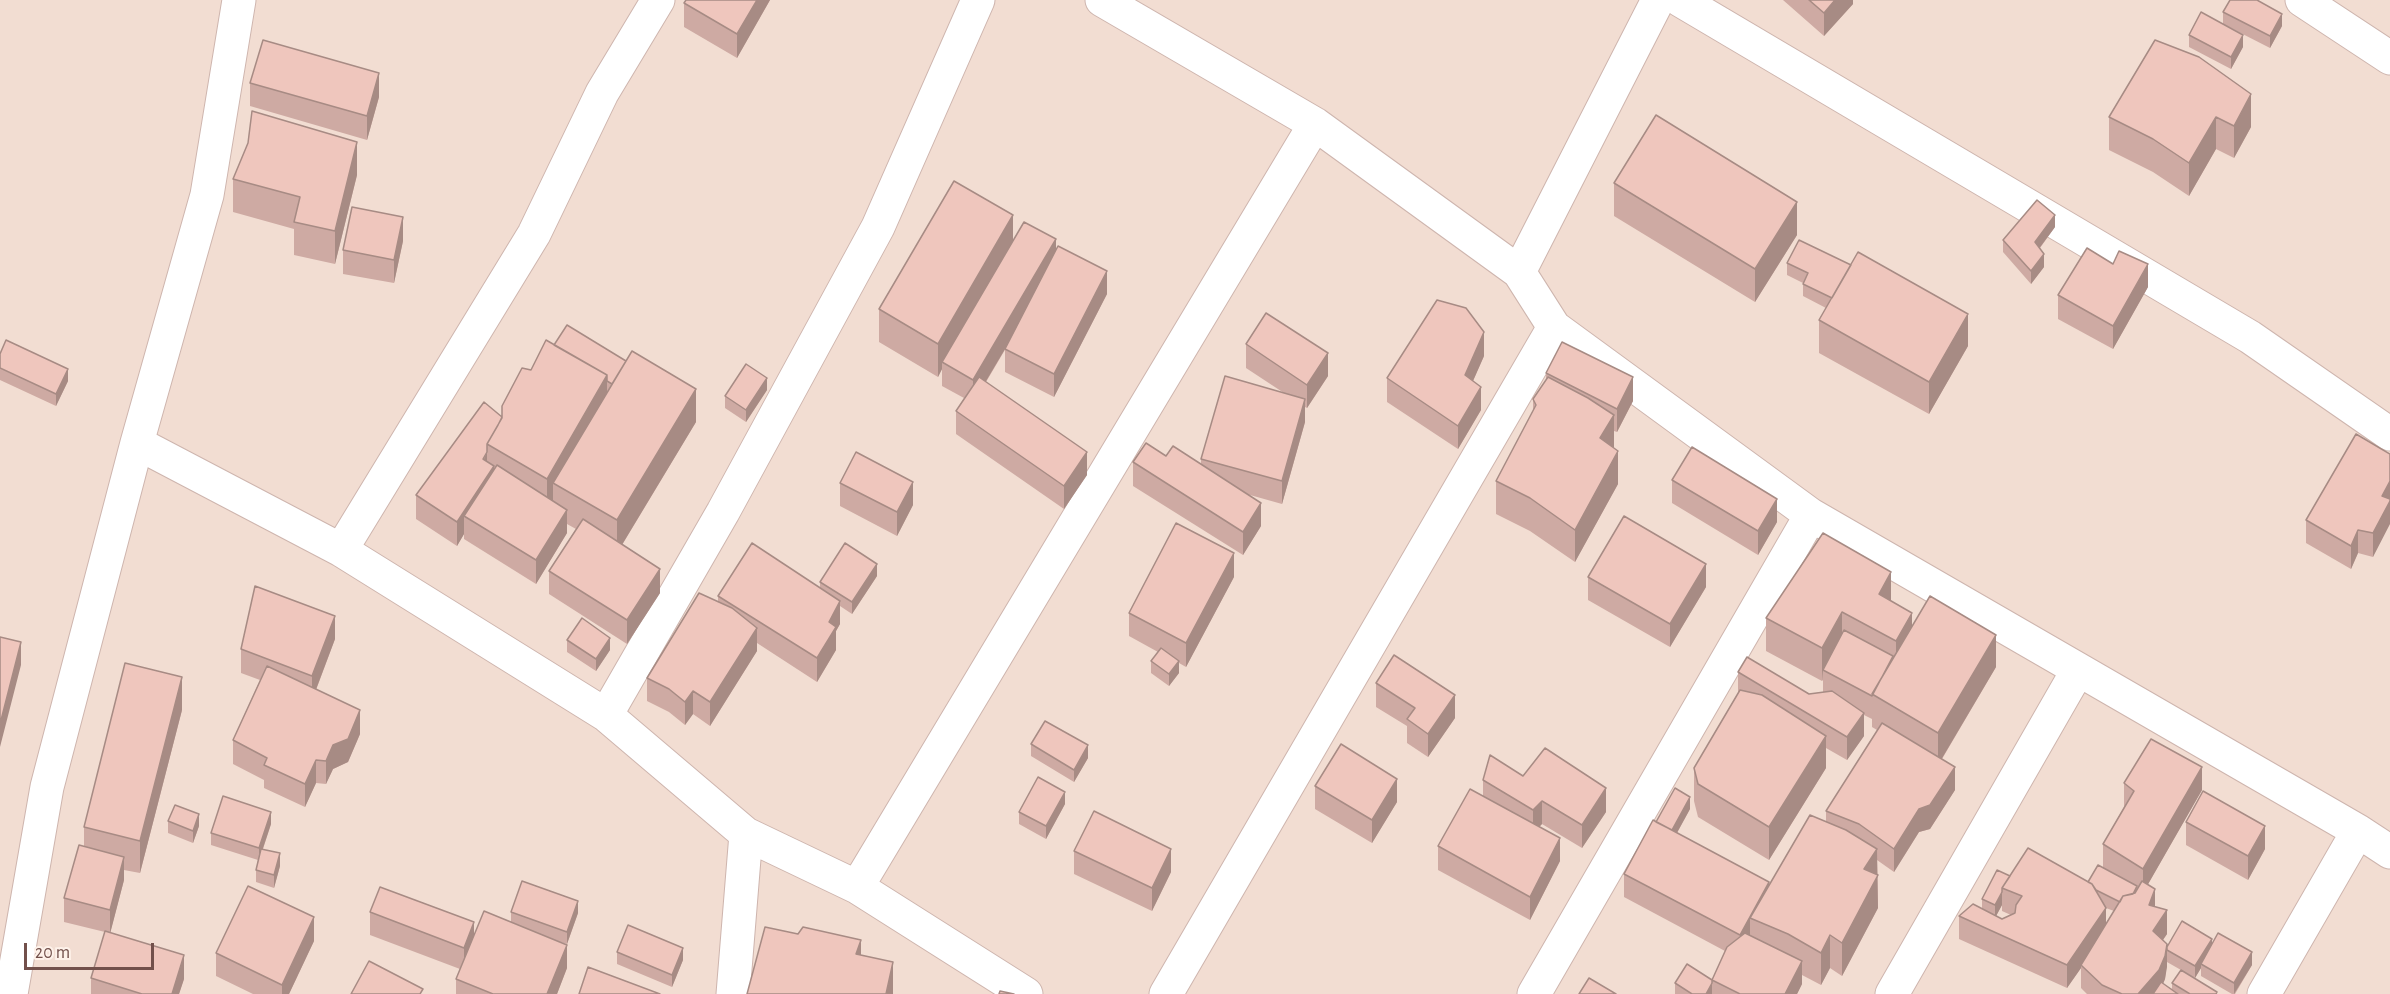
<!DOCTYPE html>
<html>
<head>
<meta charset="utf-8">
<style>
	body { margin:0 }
	#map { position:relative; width:2390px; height:994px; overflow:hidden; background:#fbede4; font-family:"Alegreya Sans",sans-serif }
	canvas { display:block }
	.scale { position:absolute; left:24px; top:943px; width:130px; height:27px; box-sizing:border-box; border:3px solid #72504b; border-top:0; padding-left:8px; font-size:18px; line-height:21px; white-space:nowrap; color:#72504b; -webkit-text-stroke:4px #fef2ea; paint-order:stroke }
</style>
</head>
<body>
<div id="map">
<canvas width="2390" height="994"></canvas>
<div class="scale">20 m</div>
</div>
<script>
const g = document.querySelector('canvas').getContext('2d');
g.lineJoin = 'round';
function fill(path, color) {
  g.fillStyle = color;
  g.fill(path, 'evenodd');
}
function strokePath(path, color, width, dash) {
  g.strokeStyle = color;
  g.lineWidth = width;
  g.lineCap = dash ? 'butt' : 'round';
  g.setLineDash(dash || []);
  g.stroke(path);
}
const residential = new Path2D(`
	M0,0H2390V994H0Z`);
const minor = new Path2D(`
	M1102,0L1315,124L1519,272L1554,327L1811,515L2358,831L2390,852
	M1680,0L2250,337L2390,434
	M2302,0L2390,58
	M1519,272L1658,0
	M137,443L341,550L606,715L746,834L857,887L1026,994
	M341,550L534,234L602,93L658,0
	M606,715L723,512L878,227L978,0
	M857,887L1315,124
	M11,994L47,787L137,443L207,195L239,0
	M733,994L746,834
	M1166,994L1554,327
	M1534,994L1811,515
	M1892,994L2078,670
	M2264,994L2358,831`);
const wall = new Path2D(`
	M770,0L737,58L684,27V3Z
	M1783,0H1853V4L1824,36Z
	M2223,12L2282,26L2270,48L2223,24Z
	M2189,35L2243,47L2231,69L2189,47Z
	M2155,40L2251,127L2234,158L2216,149L2189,196L2153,172L2109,150V117Z
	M250,83L379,97L367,140L250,106Z
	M357,175L335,264L294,255V229L233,212V179Z
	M1614,183L1797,235L1755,302L1614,216Z
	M2055,227L2040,248L2044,267L2031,284L2003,252V240Z
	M403,241L394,283L343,274V250Z
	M1013,241L1056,250L1107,294L1054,397L1005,372V349L1009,343L986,382L1087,475L1064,509L956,434V411L964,398L942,386V369L938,377L879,342V309Z
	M1787,263L1968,346L1929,414L1819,353V320L1826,308L1803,296V283L1787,275Z
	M2148,287L2113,349L2058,319V295Z
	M546,340L696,422L622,545L660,593L627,644L549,594V571L576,529L567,524V533L536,584L464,539V534L457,546L416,519V495L502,419L531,370Z
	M1246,344L1328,376L1307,408L1305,407V422L1282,504L1250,495L1261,526L1243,555L1133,486V462L1166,456L1201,465V459L1284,393L1246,368Z
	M0,354L68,381L56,406L0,380Z
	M1484,356L1473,381L1481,410L1458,449L1387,402V378Z
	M1546,373L1633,401L1617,432L1614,431V448L1618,484L1575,562L1530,531L1496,514V481L1533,412V399L1546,380Z
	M767,390L746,422L725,408V396Z
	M2390,454L2373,557L2358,553L2351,569L2306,543V520Z
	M1672,480L1777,522L1758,555L1672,503Z
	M840,483L913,505L897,536L840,506Z
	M877,576L852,614L840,606V624L836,631V650L817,682L757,643V651L710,726L693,714L685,725L669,712L647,701V678L718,601V596L820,588V582Z
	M1234,577L1186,667L1179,663V673L1169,686L1151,673V661L1158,652L1129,636V613Z
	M1588,577L1706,587L1670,647L1588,600Z
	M1891,601L1912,627L1996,667L1942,759L1955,790L1930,829L1919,832L1894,872L1877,860L1878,908L1842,976L1830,968L1821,985L1802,975V984L1797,994H1675V983L1712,980L1725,951L1624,897V874L1656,822L1690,809L1677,833L1769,886L1826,822V811L1877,730L1872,727V719L1864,715V736L1847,760L1826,748V768L1769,860L1698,817L1694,801V768L1738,693V672L1809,694L1823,692V680L1822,681L1766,651V618Z
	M335,639L316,690L360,734L348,762L333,769L326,784L316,783L305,807L264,788V780L233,764V740L260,680L241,673V649Z
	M567,640L610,650L596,671L567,652Z
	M1376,683L1455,718L1428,757L1407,743V726L1376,707Z
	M182,710L140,873L124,870V880L110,933L184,979L179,994H91V978L105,932L64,922V898L84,846V827Z
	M1031,744L1088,758L1074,782L1031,756Z
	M1523,776L1606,812L1582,848L1542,824L1539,827L1560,861L1530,920L1438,870V846L1483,796V780Z
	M2124,783L2202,790L2148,884L2155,907L2167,934L2163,940L2167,947L2212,946L2252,965L2235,994H2232L2201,976V968L2195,978L2167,962L2165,979L2163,984L2172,989V983L2217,994H2087L2081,988V968L2067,988L1959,939V916L1982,909V899L2010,876L2088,882L2103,867V844L2124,807ZM2002,905V911L2011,915L2002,919L1996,916ZM2106,908L2114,911L2106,923Z
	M1315,786L1397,802L1372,843L1315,809Z
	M1065,804L1046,839L1019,824V812Z
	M168,821L199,826L193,843L168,833Z
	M2186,822L2265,849L2248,880L2186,845Z
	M271,824L263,849L280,866L274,888L256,882V870L258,860L211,845V833Z
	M1074,851L1171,872L1152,911L1074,874Z
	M370,912L474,935L511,922V912L578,913L567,944L554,940L567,968L557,994H456V979L460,969L370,935Z
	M314,941L289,994H253L216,976V953Z
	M617,952L683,960L672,987L617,964Z`);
const shadedWall = new Path2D(`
	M757,0H770L737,58V34Z
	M1835,0H1853V4L1824,36V13Z
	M2282,14V26L2270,48V36Z
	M2243,35V47L2231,69V57Z
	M379,73V97L367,140V116Z
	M2251,94V127L2234,158V126Z
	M2216,117V149L2189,196V163Z
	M357,142V175L335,264V231Z
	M1797,202V235L1755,302V269Z
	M1013,215V248L942,362V369L938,377V344Z
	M2055,215V227L2035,254V242Z
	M403,217V241L394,283V260Z
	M1056,239V263L973,403V380Z
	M2044,254V267L2031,284V271Z
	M2148,264V287L2113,349V326Z
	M1107,271V294L1054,397V374Z
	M1968,314V346L1929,414V382Z
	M1484,332V356L1465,399V375Z
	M1328,353V376L1307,408V385Z
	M68,369V381L56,406V394Z
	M607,375V407L553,483V500L547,512V479Z
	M1633,377V401L1617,432V409Z
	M767,378V390L746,422V410Z
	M1481,387V410L1458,449V426Z
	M696,389V422L617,553V520Z
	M1305,399V422L1282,504V481Z
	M1614,415V448L1600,438Z
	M1618,451V484L1575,562V530Z
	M487,452V475L494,466V489L464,516V534L457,546V522Z
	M1087,452V475L1064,509V486Z
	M2390,481V524L2373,557V533L2382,496Z
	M913,482V505L897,536V512Z
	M1777,499V522L1758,555V531Z
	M1261,503V526L1243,555V532Z
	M567,510V533L536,584V560Z
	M2358,530V553L2351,569V546Z
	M1234,553V577L1186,667V643Z
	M877,564V576L852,614V602Z
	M1706,564V587L1670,647V624Z
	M660,569V593L627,644V620Z
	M1891,572V605L1879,594Z
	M840,601V624L836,631V650L817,682V658L829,622Z
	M1842,612V645L1823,670L1822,681V648Z
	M1912,613V646L1896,674V641Z
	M335,616V639L312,700V676Z
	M757,628V651L710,726V702Z
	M1996,635V667L1938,765V733Z
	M610,638V650L596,671V659Z
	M21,642V665L0,747V724Z
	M1179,661V673L1169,686V674Z
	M182,677V710L140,873V841Z
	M693,691V714L685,725V702Z
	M1455,695V718L1428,757V734Z
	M360,710V734L348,762L333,769L326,784V761L333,745Z
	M1864,713V736L1847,760V737Z
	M1826,736V768L1769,860V827Z
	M1088,745V758L1074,782V770Z
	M316,760V783L305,807V784Z
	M1955,767V790L1930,829L1919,832L1894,872V849L1919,809Z
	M2202,767V790L2143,893V869Z
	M1397,779V802L1372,843V820Z
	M1606,788V812L1582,848V825Z
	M1065,792V804L1046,839V826Z
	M1690,797V809L1668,849V837Z
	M1542,801V824L1533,833V810Z
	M271,812V824L259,860V848Z
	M199,814V826L193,843V831Z
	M2265,826V849L2248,880V856Z
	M1560,838V861L1530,920V897Z
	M1171,849V872L1152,911V888Z
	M1877,849L1878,908L1842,976V943L1864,869Z
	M280,853V866L274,888V875Z
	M124,857V880L110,934V910Z
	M1769,882V905L1750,918V940L1740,959V935Z
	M2155,889V912L2149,905Z
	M2002,892V905L1995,918V905Z
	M578,901V913L567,944V932Z
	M2106,908V932L2081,965V968L2067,988V965Z
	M2167,910V934L2153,954V931Z
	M314,917V941L289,994H282V985Z
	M474,922V946L464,971V948Z
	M1830,935V968L1821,985V953Z
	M2212,939V951L2201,964V968L2195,978V966Z
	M861,940V973L856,954Z
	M2167,944V967L2165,979L2159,993L2158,994H2138Z
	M567,945V968L557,994H547Z
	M683,948V960L672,987V975Z
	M2252,952V965L2234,994V983Z
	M184,955V979L179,994H172Z
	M1802,961V984L1797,994H1785Z
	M893,962V994H886Z
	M1712,983V994H1706Z`);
const building = new Path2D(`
	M686,0H757L737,34L684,3Z
	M1809,0H1835L1824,13Z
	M2230,0H2257L2282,14L2270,36L2223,12Z
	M2201,12L2243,35L2231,57L2189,35Z
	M263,40L379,73L367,116L250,83Z
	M2155,40L2199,57L2251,94L2234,126L2216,117L2189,163L2153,139L2109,117Z
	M252,111L357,142L335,231L294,222L300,197L233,179L248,143Z
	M1656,115L1797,202L1755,269L1614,183Z
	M954,181L1013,215L938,344L879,309Z
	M2037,200L2055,215L2035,242L2044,254L2031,271L2003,240Z
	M352,207L403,217L394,260L343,250Z
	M1024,222L1056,239L973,380L942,362Z
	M1799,240L1851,265L1832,298L1803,284L1808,273L1787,263Z
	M1058,246L1107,271L1054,374L1005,349Z
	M2087,248L2113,264L2119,251L2148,264L2113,326L2058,295Z
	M1858,252L1968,314L1929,382L1819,320Z
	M1437,300L1466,308L1484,332L1465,375L1481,387L1458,426L1387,378Z
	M1266,313L1328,353L1307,385L1246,344Z
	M567,325L626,361L612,384L607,381V375L554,345Z
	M6,340L68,369L56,394L0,368V354Z
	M546,340L607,375L547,479L487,444L502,418V406L522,368L531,370Z
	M1562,342L1633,377L1617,409L1546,373Z
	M632,351L696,389L617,520L553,483Z
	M746,364L767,378L746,410L725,396Z
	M1225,376L1305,399L1282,481L1201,459Z
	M979,377L1087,452L1064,486L956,411Z
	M1548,377L1588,398L1614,415L1600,438L1618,451L1575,530L1530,498L1496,481L1536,405L1533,399Z
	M484,402L502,417L498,425L487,444V452L483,459L494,466L457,522L416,495Z
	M2356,434L2390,454V481L2382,496L2390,499V501L2373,533L2358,530L2351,546L2306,520Z
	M1146,443L1166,456L1173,446L1261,503L1243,532L1133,462Z
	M1692,447L1777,499L1758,531L1672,480Z
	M856,452L913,482L897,512L840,483Z
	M497,465L567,510L536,560L464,516Z
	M1624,516L1706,564L1670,624L1588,577Z
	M583,519L660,569L627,620L549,571Z
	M1176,523L1234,553L1186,643L1129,613Z
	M1823,533L1891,572L1879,594L1912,613L1896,641L1842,612L1822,648L1766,618Z
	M752,543L840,601L829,622L836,627L817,658L718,596Z
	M845,543L877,564L852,602L820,582Z
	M255,586L335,616L312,676L241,649Z
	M699,593L732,608L757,628L710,702L693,691L685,702L669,689L647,678Z
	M1930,596L1996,635L1938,733L1872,694Z
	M582,618L610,638L596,659L567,640Z
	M1844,630L1893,656L1872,696L1823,670Z
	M0,637L21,642L0,724Z
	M1161,648L1179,661L1169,674L1151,661Z
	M1394,655L1455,695L1428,734L1407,719L1415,708L1376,683Z
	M1747,657L1809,694L1832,691L1864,713L1847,737L1738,672Z
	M125,663L182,677L140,841L84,827Z
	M267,666L360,710L348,739L333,745L326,761L316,760L305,784L264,765L267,758L233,740Z
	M1740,690L1762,695L1826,736L1769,827L1698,784L1694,768Z
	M1045,721L1088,745L1074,770L1031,744Z
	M1882,723L1955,767L1930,805L1919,809L1894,849L1859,824L1826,811Z
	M2151,739L2202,767L2143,869L2103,844L2134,791L2124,783Z
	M1341,744L1397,779L1372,820L1315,786Z
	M1545,748L1606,788L1582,825L1542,801L1533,810L1483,780L1490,755L1523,776Z
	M1038,777L1065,792L1046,826L1019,812Z
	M1675,788L1690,797L1672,830L1656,822Z
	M1470,789L1560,838L1530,897L1438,846Z
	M2203,791L2265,826L2248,856L2186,822Z
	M223,796L271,812L259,848L211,833Z
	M175,805L199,814L193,831L168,821Z
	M1094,811L1171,849L1152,888L1074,851Z
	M1810,815L1846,830L1877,849L1864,869L1878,875L1842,943L1830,935L1821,953L1788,934L1750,918Z
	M1653,820L1769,882L1740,935L1624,874Z
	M79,845L124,857L110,910L64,898Z
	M2028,848L2092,884L2106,908L2067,965L1959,916L1973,904L2002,919L2015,913L2016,905L2022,896L2002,888Z
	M261,849L280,853L274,875L256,870Z
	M2098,865L2137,886L2133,894L2123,896L2120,902L2096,890L2092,884L2088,882Z
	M1997,870L2010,876L2002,888V892L1995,905L1982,899Z
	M522,881L578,901L567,932L511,912Z
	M2142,881L2155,889L2149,905L2167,910L2153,931L2167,944L2165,956L2159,970L2138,994H2122L2102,985L2081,965L2123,896L2135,893Z
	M248,886L314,917L282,985L216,953Z
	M380,887L474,922L464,948L370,912Z
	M484,911L567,945L547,994H493L456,979Z
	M2182,921L2212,939L2195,966L2167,950V947Z
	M628,925L683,948L672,975L617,952Z
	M765,927L798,934L803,927L861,940L856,954L893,962L886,994H747Z
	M105,931L184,955L172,994H142L91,978Z
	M1745,933L1802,961L1785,994H1740L1712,980L1727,947Z
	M2218,933L2252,952L2234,983L2201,964Z
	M369,961L423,989L420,994H351Z
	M1687,964L1712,980V983L1706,994H1692L1675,983Z
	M588,967L660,994H579Z
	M2181,970L2217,992L2216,994H2190L2172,983Z
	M1589,978L1616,994H1579Z
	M2161,982L2178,994H2153Z
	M1000,991L1014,994H999Z`);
fill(residential, '#f2ddd2');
strokePath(minor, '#ceb5ae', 35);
strokePath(minor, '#fff', 33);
fill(wall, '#ceaaa3');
fill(shadedWall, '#a78b84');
fill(building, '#efc6bd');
strokePath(building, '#a78b84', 1.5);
</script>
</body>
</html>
